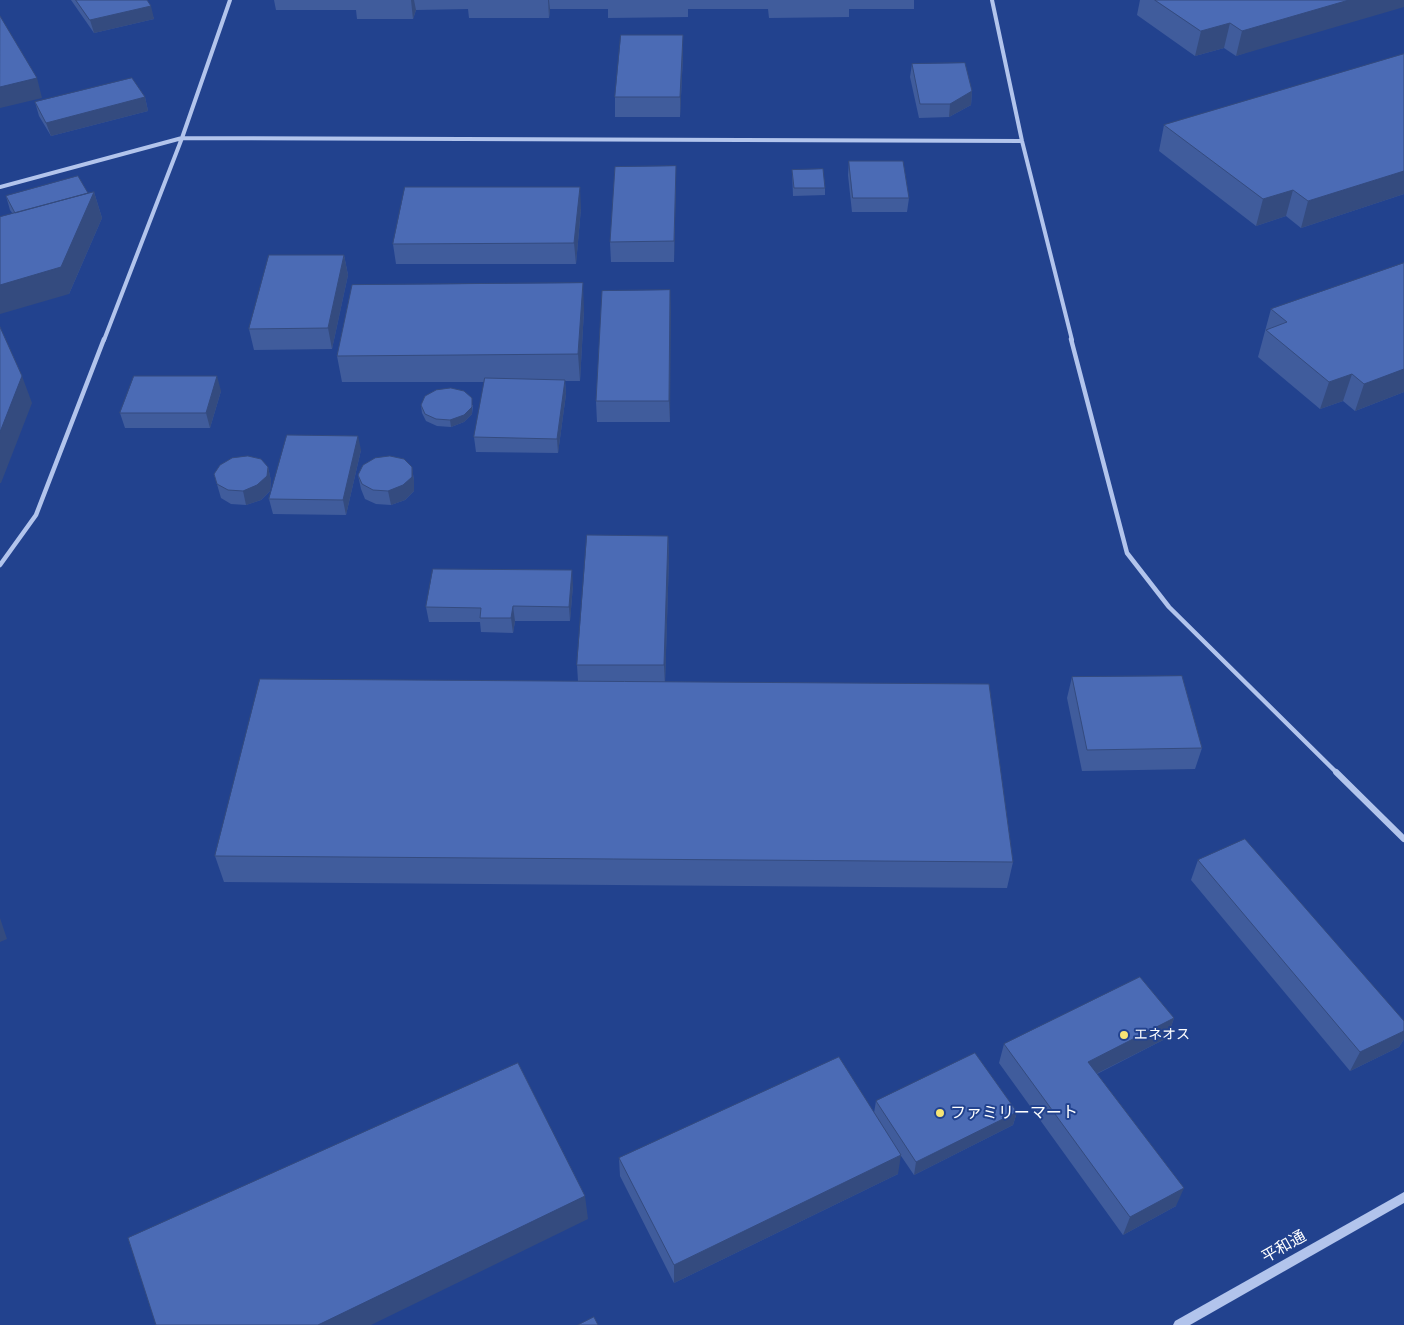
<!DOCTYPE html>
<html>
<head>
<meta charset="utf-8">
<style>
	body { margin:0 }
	canvas { display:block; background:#22428e }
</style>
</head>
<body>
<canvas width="1404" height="1325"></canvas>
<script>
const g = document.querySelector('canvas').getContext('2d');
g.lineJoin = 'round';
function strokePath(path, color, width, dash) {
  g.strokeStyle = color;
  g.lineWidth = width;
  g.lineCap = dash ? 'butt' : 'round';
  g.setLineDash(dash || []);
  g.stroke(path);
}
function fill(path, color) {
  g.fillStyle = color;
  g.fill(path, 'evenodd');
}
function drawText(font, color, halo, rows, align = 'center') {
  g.font = font + ' "Noto Sans","Noto Sans JP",sans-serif';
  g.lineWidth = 4;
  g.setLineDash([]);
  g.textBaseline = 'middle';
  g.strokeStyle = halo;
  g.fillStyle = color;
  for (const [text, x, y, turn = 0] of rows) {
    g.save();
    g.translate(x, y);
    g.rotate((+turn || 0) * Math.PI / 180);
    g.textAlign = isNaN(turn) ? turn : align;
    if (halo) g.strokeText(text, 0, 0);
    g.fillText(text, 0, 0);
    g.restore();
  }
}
const minorFar2 = new Path2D(`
	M992,0L1022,141L1072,340
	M0,187L182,138L1022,141
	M104,340L182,138L230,0`);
const minorFar1 = new Path2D(`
	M1071,339L1127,553L1169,607L1337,773
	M0,565L36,515L104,339`);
const minor = new Path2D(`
	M1336,772L1404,839`);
const tertiary = new Path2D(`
	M1404,1192V1203L1190,1325H1173L1175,1321Z`);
const wall = new Path2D(`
	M71,0H147L154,19L94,33Z
	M274,0H914V9H849V17L769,18L768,9H688V17L608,18V9H550L549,18H469L468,9L416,10L413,19H357L356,10H276Z
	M1140,0H1404L1236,56L1224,48L1195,56L1137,15Z
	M1404,54V194L1301,228L1286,216L1256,226L1159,151L1164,125Z
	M683,55L680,117H615V97Z
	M912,64L972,91L971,105L949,117L919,118L910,77Z
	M145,97L148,111L51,136L39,116L35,102Z
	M849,161L909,198L907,212H852L848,175Z
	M676,166L674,262H611L610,242Z
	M792,170L825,188V195L793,196Z
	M94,192L102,218L69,294L13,214L10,210L6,196L88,193Z
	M581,208L576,264H396L393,244Z
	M344,255L348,275L332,349L254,350L249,329Z
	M670,290V422H597L596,401Z
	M1271,309L1404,392L1355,411L1343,401L1320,409L1258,357Z
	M584,310L580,381H565L566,394L558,453L476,452L474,437L484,382H342L337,356Z
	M221,391L210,428H125L120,413Z
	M421,405H473L472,414L464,422L451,427L437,426L426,421L422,413Z
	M361,450L346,515L273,514L269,499Z
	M268,467L271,481L270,491L261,500L246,505L231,504L221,498L214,474Z
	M412,467L414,481V491L405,500L391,505L376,504L365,499L361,489L358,475Z
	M668,536L669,557L665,682L1013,862L1007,888L224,882L215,856L578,681L577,665Z
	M573,585L570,621H515L513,633L481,632L480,622H429L426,607Z
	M1072,677L1202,748L1195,769L1082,771L1067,698Z
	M1198,860L1404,1021V1039L1399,1047L1350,1071L1191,880Z
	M1174,1018L1167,1038L1097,1074L1176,1206L1123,1235L999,1063L1004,1044Z
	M876,1101L1017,1112L1013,1125L914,1175L897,1150L898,1174L674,1283L620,1176L619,1158L874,1113Z`);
const shadedWall = new Path2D(`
	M411,0H414L416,10L413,19Z
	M548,0H549L550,9L549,18Z
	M1349,0H1404V7L1236,56L1242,31Z
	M151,6L154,19L94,33L90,20Z
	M1230,23L1224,48L1195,56L1201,31Z
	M683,35V55L680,117V97Z
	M37,78L42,98L0,108V87Z
	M972,91L971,105L949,117L950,104Z
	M145,97L148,111L51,136L46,123Z
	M676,166V187L674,262V241Z
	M1404,171V194L1301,228L1308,201Z
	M580,187L581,208L576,264L574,243Z
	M1293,190L1286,216L1256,226L1263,199Z
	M94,192L102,218L69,294L0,314V285Z
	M344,255L348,275L332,349L328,328Z
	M583,283L584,310L580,381L578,354Z
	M670,290L671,311L670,422L669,401Z
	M1404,369V392L1355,411L1364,384Z
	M1352,374L1343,401L1320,409L1329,382Z
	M22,376L32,403L1,483H0V432Z
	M217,376L221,391L210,428L206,413Z
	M565,380L566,394L558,453L557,439Z
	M472,398V414L464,422L451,427L450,420Z
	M358,436L361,450L346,515L343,500Z
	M268,467L271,481L270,491L261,500L246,505L243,491Z
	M412,467L414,481V491L405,500L391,505L388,491Z
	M668,536L669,557L665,686L664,665Z
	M572,570L573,585L570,621L569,607Z
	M513,606L515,621L513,633L511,618Z
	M0,918L7,939L0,942Z
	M1174,1018L1167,1038L1082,1081L1088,1062Z
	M1404,1031V1039L1399,1047L1350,1071L1360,1052Z
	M1017,1112L1013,1125L914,1175L916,1162Z
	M901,1155L898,1174L674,1283V1265Z
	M1184,1188L1176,1206L1123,1235L1130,1217Z
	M585,1196L588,1219L371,1325H318Z`);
const building = new Path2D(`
	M76,0H147L151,6L90,20Z
	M1155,0H1349L1242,31L1230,23L1201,31Z
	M0,16L37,78L0,87Z
	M621,35H683L680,97H615Z
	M1404,54V171L1308,201L1293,190L1263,199L1164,125Z
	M965,63L972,91L950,104H920L912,64Z
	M132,78L145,97L46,123L35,102Z
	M849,161H903L909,198H853Z
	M676,166L674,241L610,242L615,167Z
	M823,169L825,188H794L792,170Z
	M78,176L88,193L15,213L6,196Z
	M405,187H580L574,243L393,244Z
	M94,192L61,267L0,285V217Z
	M269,255H344L328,328L249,329Z
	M1404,263V369L1364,384L1352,374L1329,382L1266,330L1287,322L1271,309Z
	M583,283L578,354L337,356L352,285Z
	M670,290L669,401H596L602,291Z
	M0,327L22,376L0,432Z
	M134,376H217L206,413H120Z
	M485,378L565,380L557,439L474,437Z
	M451,388L464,391L472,398V407L464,415L450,420L436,419L425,414L421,405L425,396L436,390Z
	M287,435L358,436L343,500L269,499Z
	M248,456L261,459L268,467L267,476L257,485L243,491L228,490L217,484L214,474L220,465L232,458Z
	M390,456L404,459L412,467V477L403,485L388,491L373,490L362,484L358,475L363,465L375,458Z
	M587,535L668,536L664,665H577Z
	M433,569L572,570L569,607L513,606L511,618H480L481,608L426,607Z
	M1182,676L1202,748L1087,750L1072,677Z
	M260,679L989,684L1013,862L215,856Z
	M1245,839L1404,1021V1031L1360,1052L1198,860Z
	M1140,977L1174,1018L1088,1062L1184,1188L1130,1217L1004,1044Z
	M975,1053L1017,1112L916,1162L876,1101Z
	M839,1057L901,1155L674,1265L619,1158Z
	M518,1063L585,1196L318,1325H156L128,1238Z
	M594,1317L598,1325H578Z`);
const markers = [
	[1124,1035,5,"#f7e474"],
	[940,1113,5,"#f7e474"]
];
const poiNames = [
	["エネオス",1134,1035]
];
const nearPoinames = [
	["ファミリーマート",950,1113]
];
const nearStreetnames = [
	["平和通",1284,1247,-30]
];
strokePath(minorFar2, '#b2c4ec', 4);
strokePath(minorFar1, '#b2c4ec', 4.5);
strokePath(minor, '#b2c4ec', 6);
fill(tertiary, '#b2c4ec');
fill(wall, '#405c9c');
fill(shadedWall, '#344b7f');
fill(building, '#4b6bb5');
strokePath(building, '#344b7f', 1);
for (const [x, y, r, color] of markers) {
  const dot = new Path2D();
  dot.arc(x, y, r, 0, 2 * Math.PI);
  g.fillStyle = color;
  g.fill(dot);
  strokePath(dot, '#22428e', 2);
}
drawText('14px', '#fff', '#22428e', poiNames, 'left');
drawText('16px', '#fff', '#22428e', nearPoinames, 'left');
drawText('16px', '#fff', '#22428e', nearStreetnames);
</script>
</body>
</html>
